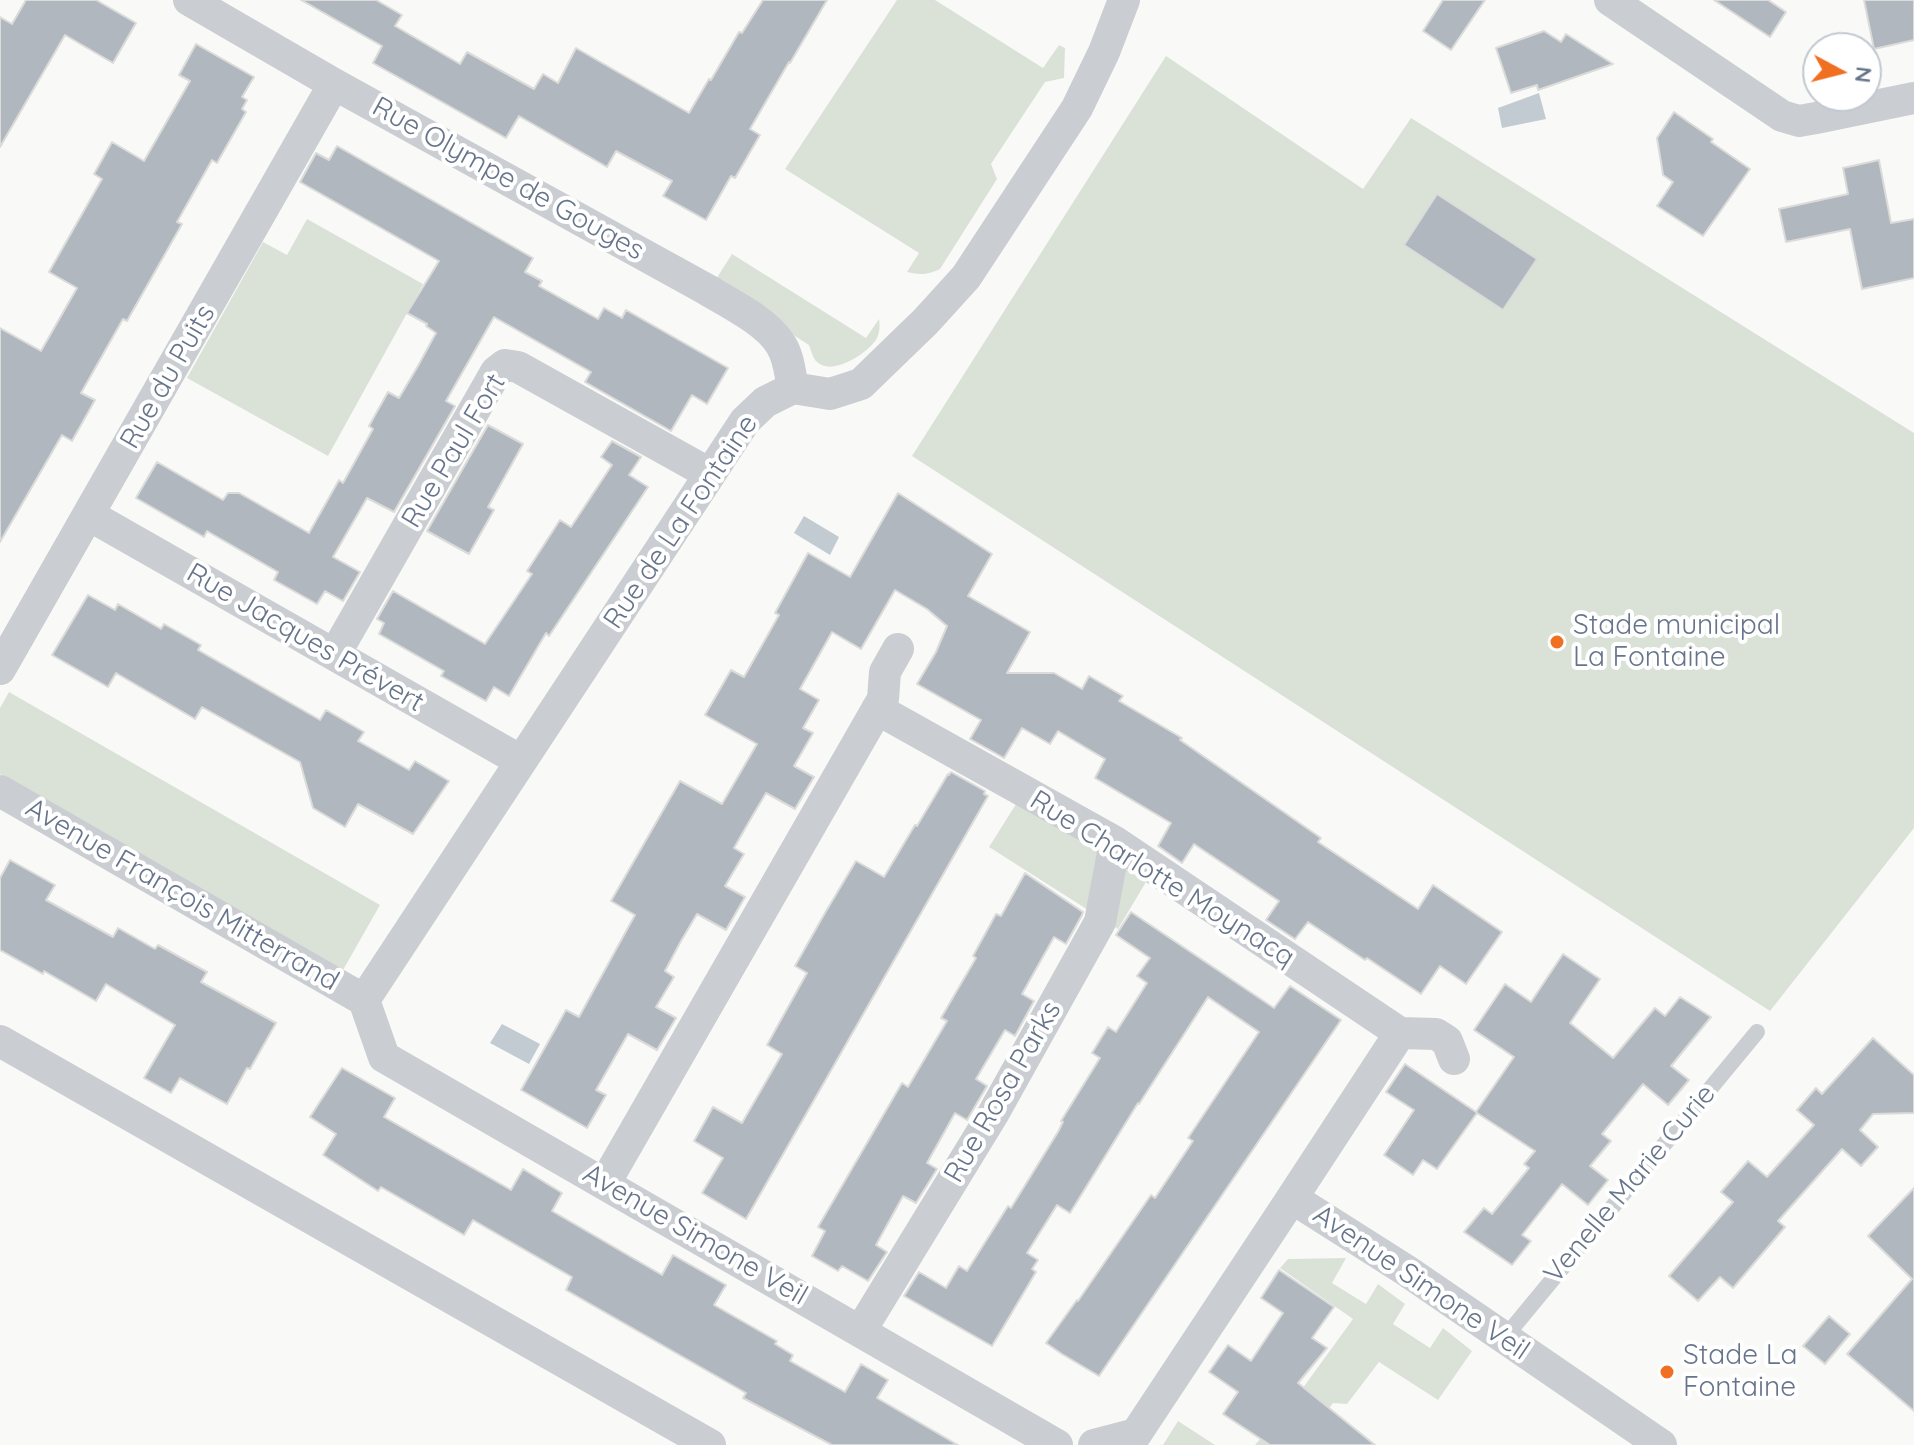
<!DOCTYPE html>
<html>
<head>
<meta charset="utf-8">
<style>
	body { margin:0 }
	#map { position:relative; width:1914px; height:1445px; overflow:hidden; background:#f9faf7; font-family:Quicksand,sans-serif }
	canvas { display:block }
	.north { position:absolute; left:1802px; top:32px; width:80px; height:80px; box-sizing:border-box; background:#fff; border:2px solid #c2c8d1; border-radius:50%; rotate:97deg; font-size:22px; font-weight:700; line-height:32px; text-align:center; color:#67758b }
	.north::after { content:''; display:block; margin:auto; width:28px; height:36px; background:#f06f21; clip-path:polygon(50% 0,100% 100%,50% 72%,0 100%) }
</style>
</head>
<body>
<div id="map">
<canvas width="1914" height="1445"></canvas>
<div class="north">N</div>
</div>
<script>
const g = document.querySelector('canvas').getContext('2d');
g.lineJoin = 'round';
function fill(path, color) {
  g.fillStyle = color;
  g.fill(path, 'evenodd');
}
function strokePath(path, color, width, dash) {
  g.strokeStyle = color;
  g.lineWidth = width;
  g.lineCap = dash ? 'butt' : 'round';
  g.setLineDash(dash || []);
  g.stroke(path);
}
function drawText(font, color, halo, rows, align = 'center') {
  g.font = font + ' Quicksand,sans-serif';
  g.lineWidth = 8;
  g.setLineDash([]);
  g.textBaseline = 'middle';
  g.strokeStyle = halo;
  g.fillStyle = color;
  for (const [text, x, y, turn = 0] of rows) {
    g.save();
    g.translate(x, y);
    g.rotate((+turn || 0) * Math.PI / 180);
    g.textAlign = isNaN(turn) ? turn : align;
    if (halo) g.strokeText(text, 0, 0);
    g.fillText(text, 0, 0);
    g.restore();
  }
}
const green = new Path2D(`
	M897,0H935L1043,68L1059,45L1065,48L1064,78L1045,82L991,164L997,179L940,269C928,275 920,275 907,272L919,253L785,169Z
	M1166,56L1363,189L1411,118L1914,433V828L1770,1011L912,456Z
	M307,219L423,284L328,456L187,378L263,242L287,255Z
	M732,254L866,338L879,319C880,325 880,331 877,338C870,352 832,377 817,362C813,359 811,350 809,345L713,284Z
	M9,692L380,905L343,970L0,774V708Z
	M1018,801L1146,882L1118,929L989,847Z
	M1346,1258L1332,1283L1366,1304L1378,1284L1405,1304L1393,1324L1430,1348L1443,1328L1472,1351L1438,1400L1379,1362L1347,1404L1333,1403L1301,1445H1255L1297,1396L1353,1319L1280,1268L1288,1259Z
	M1178,1421L1215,1445H1163Z`);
const water = new Path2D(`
	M1539,93L1546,119L1502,128L1498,108Z
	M804,516L839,537L830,555L794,533Z
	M502,1024L540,1044L529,1064L490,1043Z`);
const building = new Path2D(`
	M26,0H96L136,23L113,63L65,35L0,147V17L12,24Z
	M301,0H376L402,15L395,26L460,64L467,52L534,89L543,74L558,83L576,48L689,113L709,79L711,80L739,32L742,33L763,0H827L790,63L789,62L750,129L760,135L735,178L731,176L706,220L663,196L672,181L616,151L607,167L519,116L506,138L373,63L382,46Z
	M1443,0H1485L1451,50L1423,31Z
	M1714,0H1768L1786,12L1770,37Z
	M1864,0H1914V40L1874,49Z
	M1544,31L1561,42L1566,34L1613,64L1538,90L1537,85L1511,93L1496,48Z
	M196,44L254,77L242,97L247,100L242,109L246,112L217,163L212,160L177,222L182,224L127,321L123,319L81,393L95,400L72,441L62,435L0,542V328L41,351L77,288L49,272L102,179L94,174L112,142L144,161L190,81L179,75Z
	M1674,112L1713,139L1711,142L1750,169L1703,236L1657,206L1673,182L1663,175L1657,138Z
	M337,146L533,258L525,272L542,281L539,286L598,319L604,308L622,318L626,310L728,368L707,404L692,395L671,431L585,382L591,372L494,317L446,401L455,406L394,512L367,498L333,557L360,572L343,601L325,591L317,604L274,580L278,572L207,531L204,537L136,498L157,462L223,500L228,493H239L309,533L339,480L343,483L373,429L369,426L388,392L399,398L418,366L436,333L426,326L427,324L407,313L439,261L300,182L316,153L329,160Z
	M1879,160L1891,223L1914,219V278L1862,289L1850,229L1786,242L1779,209L1848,194L1843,168Z
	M1437,194L1537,259L1503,310L1404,245Z
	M488,425L523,444L488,507L494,510L469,554L427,531Z
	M612,441L641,457L629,475L648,487L549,636L546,633L509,696L494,687L486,701L441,676L444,671L379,634L384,623L377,619L393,591L485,644L532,574L527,571L560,520L571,527L612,465L601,457Z
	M898,493L992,554L968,596L1030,632L1007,673H1054L1082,689L1089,676L1123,696L1119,701L1182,738L1180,740L1321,838L1318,842L1418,909L1433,885L1502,932L1466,984L1440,966L1421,994L1367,958L1365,960L1308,922L1295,939L1266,920L1279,901L1194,844L1182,863L1158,846L1171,823L1095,778L1105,759L1058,731L1050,744L1022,728L1004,758L970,739L981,720L917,684L936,652L947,626L927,609L895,590L861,649L832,632L800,689L819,700L803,728L813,733L794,766L814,777L795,809L766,793L750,820L734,848L744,854L725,886L745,897L726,930L697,914L681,941L665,971L674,977L656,1007L676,1018L657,1050L628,1034L596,1090L606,1095L587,1128L521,1090L566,1010L579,1017L635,915L611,901L680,781L722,804L757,744L705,715L731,670L744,677L779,615L775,613L808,553L850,577Z
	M88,595L115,610L118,604L161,629L164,624L201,645L198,650L320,720L326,710L364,732L358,741L409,770L415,761L449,781L413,834L358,804L345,827L313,808L300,762L202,707L195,719L116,673L108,687L52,655Z
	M951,772L985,791L984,794L988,796L746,1219L702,1193L723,1158L694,1141L713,1107L742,1123L782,1054L767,1045L807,973L795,966L825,913L856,861L884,877L915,825L917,826L948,774L949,775Z
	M10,860L55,885L46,900L113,937L118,928L155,949L158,945L207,972L201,982L276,1023L250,1069L247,1068L227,1104L180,1078L171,1093L144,1078L175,1025L106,984L96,1001L44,971L43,974L0,950V878Z
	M1025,873L1083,912L1082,915L1066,944L1054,937L1022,994L1034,1001L1015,1036L1005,1030L976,1079L987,1086L967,1120L955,1113L927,1163L937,1169L916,1203L903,1196L876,1245L887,1252L868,1281L842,1266L838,1271L812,1256L825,1231L818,1227L902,1083L908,1087L947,1021L941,1018L976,958L973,956L996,914L1001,916Z
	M1131,912L1274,1008L1290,986L1341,1020L1099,1376L1062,1354L1046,1343L1077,1300L1078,1301L1151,1195L1155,1198L1193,1141L1188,1138L1259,1032L1208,997L1139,1104L1138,1103L1070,1213L1057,1205L1027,1253L1038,1260L1032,1269L1036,1272L992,1346L904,1296L919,1272L946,1288L959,1266L967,1271L1008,1206L1011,1208L1058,1132L1063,1122L1061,1121L1100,1058L1092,1053L1108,1027L1116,1032L1147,983L1137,976L1150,958L1116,935Z
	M1563,954L1600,979L1570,1023L1613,1058L1655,1008L1665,1016L1680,997L1711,1017L1671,1066L1689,1080L1668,1105L1643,1084L1602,1134L1611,1141L1590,1166L1608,1180L1588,1205L1562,1184L1522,1235L1531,1241L1512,1265L1464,1232L1484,1208L1492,1214L1529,1168L1524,1164L1535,1151L1477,1113L1437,1169L1423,1160L1413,1175L1384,1155L1414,1110L1386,1092L1405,1064L1476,1112L1514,1057L1474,1030L1505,984L1531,1002Z
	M1873,1038L1914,1075V1113L1873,1114L1860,1130L1878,1147L1861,1166L1842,1149L1778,1221L1785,1227L1733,1288L1720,1277L1698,1301L1669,1276L1733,1202L1721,1192L1748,1161L1767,1177L1814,1125L1797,1110L1816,1088L1822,1094Z
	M342,1068L395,1098L384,1117L511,1190L523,1169L562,1193L552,1211L662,1275L673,1255L726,1285L714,1305L777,1341L775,1344L793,1355L790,1361L845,1392L861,1364L888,1380L877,1398L958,1445H832L743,1398L746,1393L566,1290L572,1277L473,1220L464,1235L381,1187L378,1191L323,1155L336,1134L310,1117Z
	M1914,1188V1411L1847,1354L1912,1279L1868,1236Z
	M1279,1270L1334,1307L1312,1338L1327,1348L1298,1383L1375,1445H1270L1223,1414L1238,1392L1209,1372L1228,1345L1251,1361L1283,1313L1261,1298Z
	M1829,1316L1850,1334L1825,1364L1803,1346Z`);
const service = new Path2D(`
	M1505,1337L1757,1032`);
const minor = new Path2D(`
	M189,0L334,84L704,288C727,302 767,321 781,345C789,357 790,374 793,388
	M1610,0L1782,116L1799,121L1816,118L1914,98
	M89,515L521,761
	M335,654L496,372L505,365L518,367L710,474
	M0,669L334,84
	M877,709L1115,842L1400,1033L1436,1034L1447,1041L1454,1059
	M0,791L364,1000
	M364,1000L745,421L765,402L793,388L830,394L861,384L926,321L966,277L1077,108L1104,52L1124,0
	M364,1000L384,1057L1057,1445
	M0,1041L710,1445
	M605,1183L883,699L885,672L898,649
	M1292,1198L1400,1033
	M861,1330L993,1114L1100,922L1115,842
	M1094,1445L1136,1434L1292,1198L1407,1271L1661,1445`);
const markers = [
	[1557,642,8,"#f06f21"],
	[1667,1372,8,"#f06f21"]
];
const streetNames = [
	["Rue Olympe de Gouges",508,179,29],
	["Rue du Puits",168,377,-60],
	["Rue Paul Fort",454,451,-59],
	["Rue de La Fontaine",681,522,-56],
	["Rue Jacques Prévert",305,638,30],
	["Rue Charlotte Moynacq",1162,879,32],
	["Avenue François Mitterrand",182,895,30],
	["Rue Rosa Parks",1003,1092,-60],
	["Venelle Marie Curie",1630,1184,-50],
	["Avenue Simone Veil",695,1235,30],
	["Avenue Simone Veil",1421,1283,34]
];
const poiNames = [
	["Stade municipal",1573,626],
	["La Fontaine",1573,658],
	["Stade La",1683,1356],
	["Fontaine",1683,1388]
];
fill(green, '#dae2d8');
fill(water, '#c1cbd1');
fill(building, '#b0b7bf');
strokePath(building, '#dbdcd9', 2);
strokePath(service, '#cacdd1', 16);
strokePath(minor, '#cacdd1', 32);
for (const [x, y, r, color] of markers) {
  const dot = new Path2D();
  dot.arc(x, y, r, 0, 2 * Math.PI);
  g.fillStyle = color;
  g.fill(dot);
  strokePath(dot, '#fff', 3);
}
drawText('28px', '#67758b', '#fff', streetNames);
drawText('28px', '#67758b', '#fff', poiNames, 'left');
</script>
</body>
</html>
